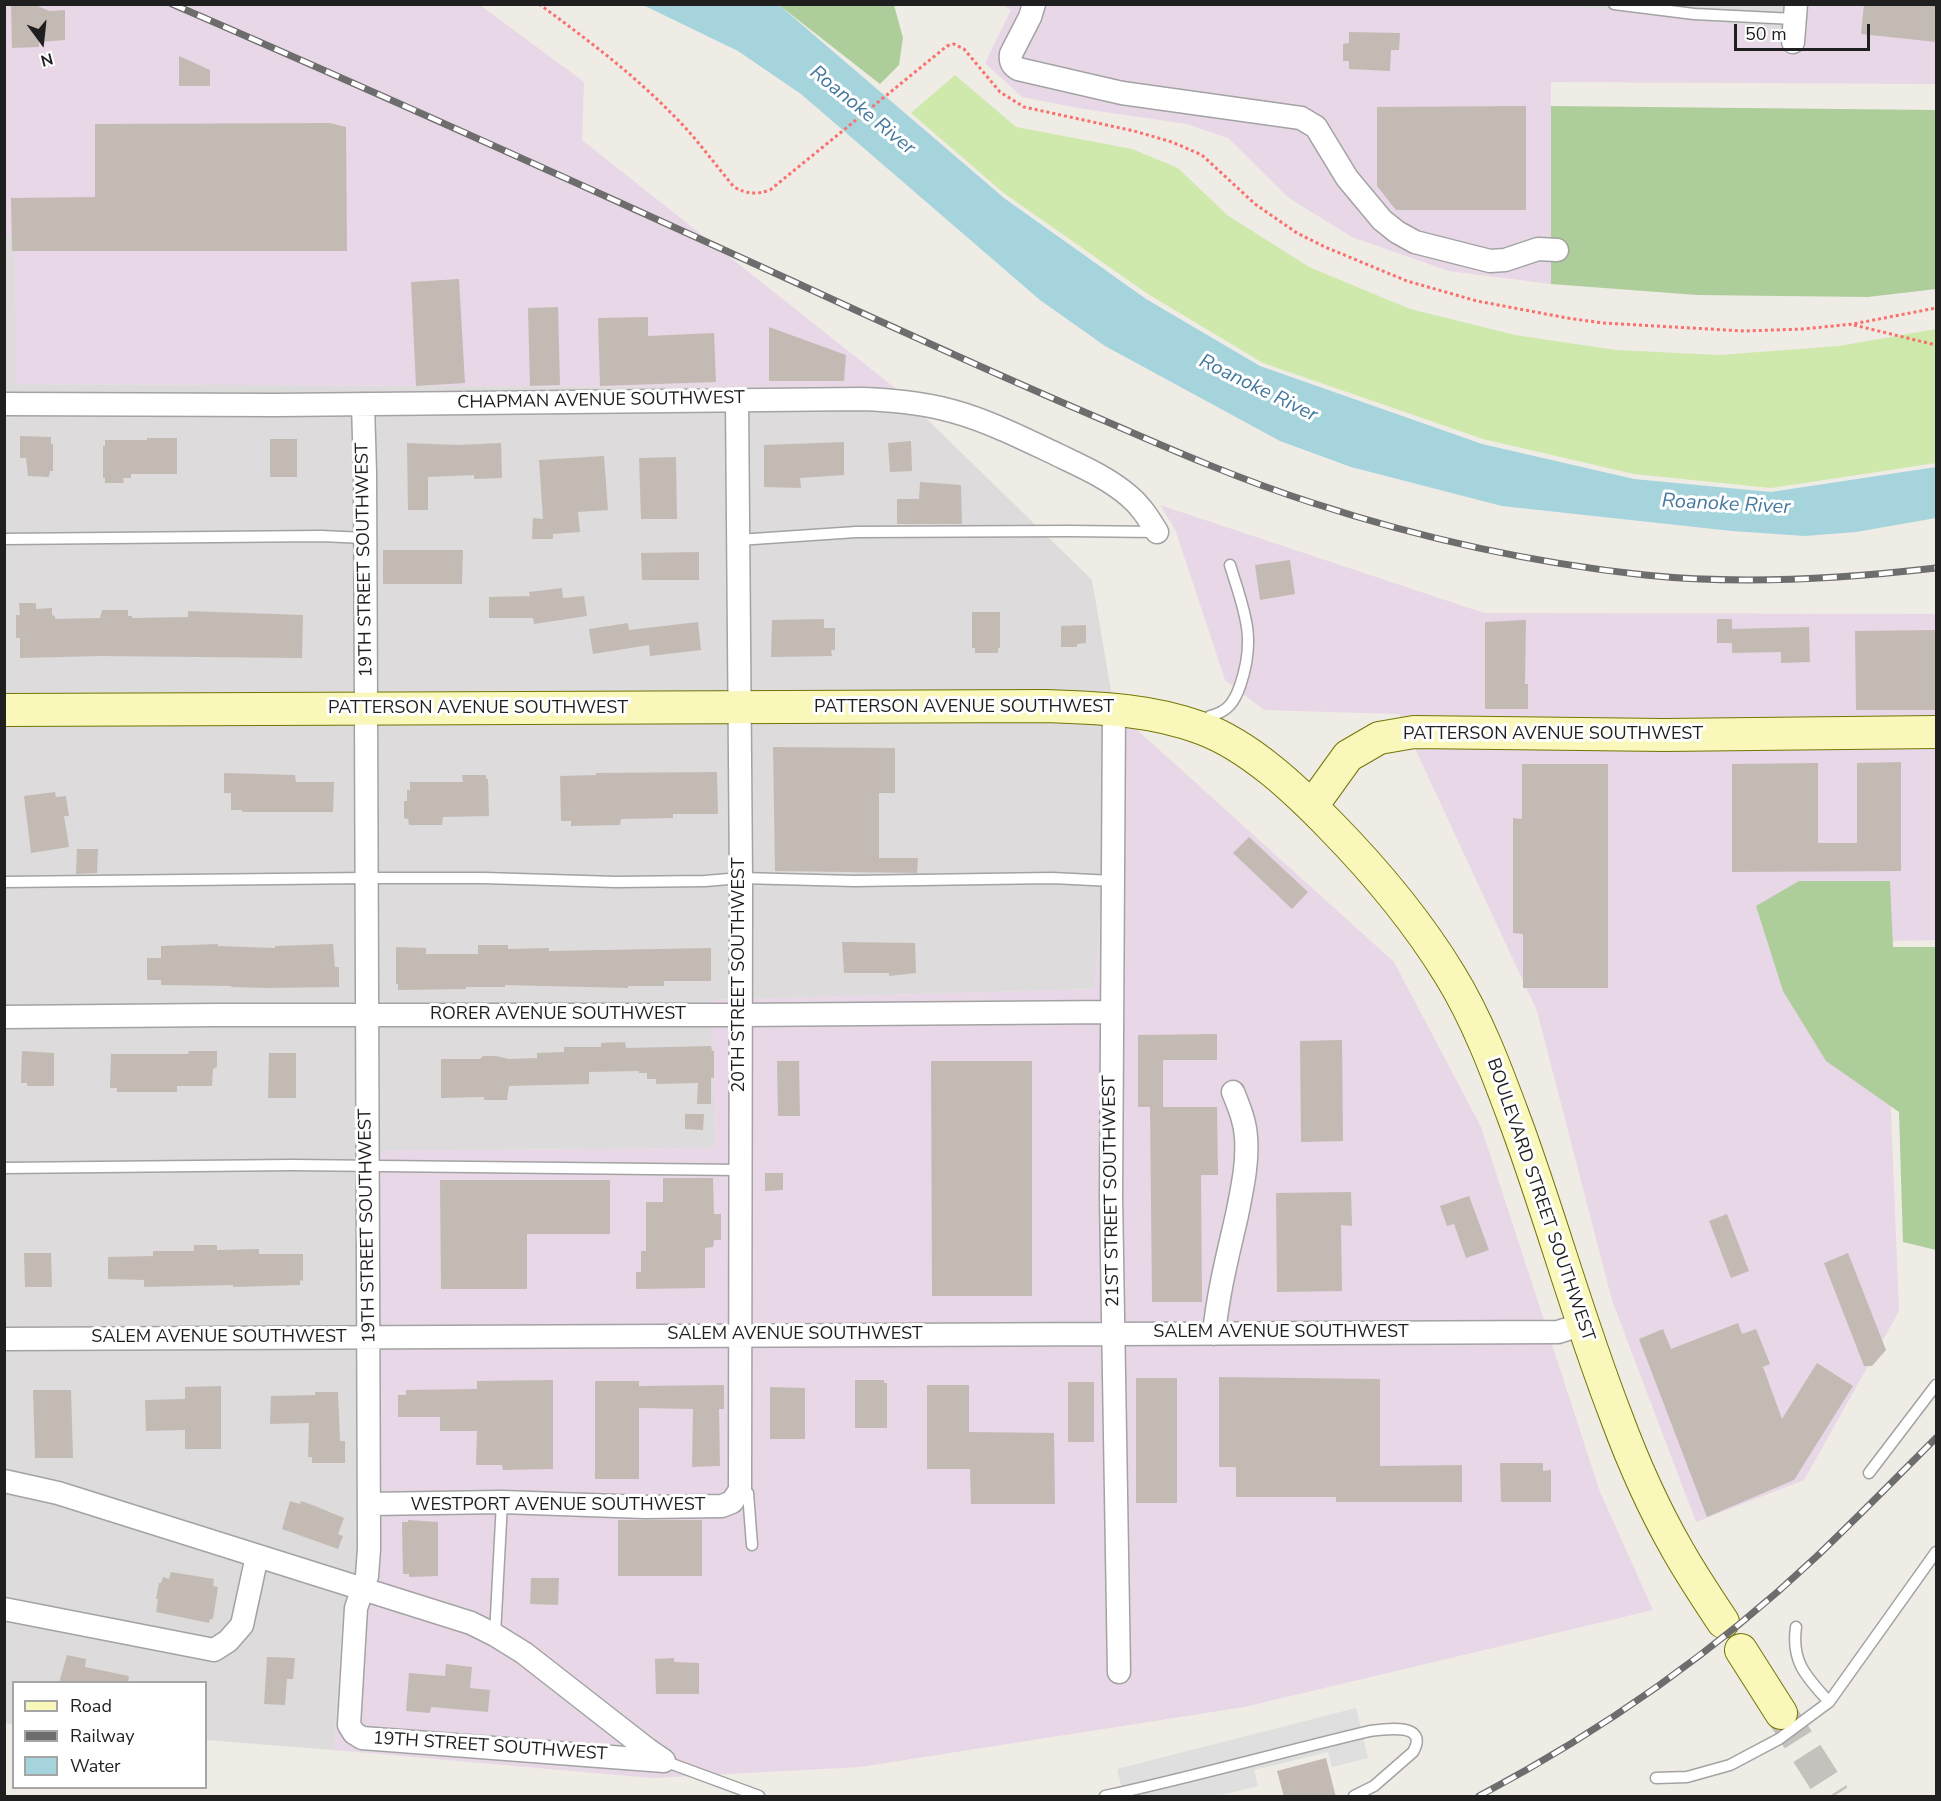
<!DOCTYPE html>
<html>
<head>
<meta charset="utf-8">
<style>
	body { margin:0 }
	#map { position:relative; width:1941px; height:1801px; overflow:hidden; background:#efebe5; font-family:"Nunito Sans",sans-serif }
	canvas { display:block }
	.frame { position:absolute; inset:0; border:6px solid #1f1f1f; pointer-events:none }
	.legend { position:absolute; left:12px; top:1681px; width:195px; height:108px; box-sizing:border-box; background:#fff; border:2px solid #a5a5a5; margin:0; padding:8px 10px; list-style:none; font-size:18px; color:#1f1f1f }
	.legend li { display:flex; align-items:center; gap:12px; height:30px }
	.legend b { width:30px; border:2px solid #a5a5a5 }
	.north { position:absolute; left:12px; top:12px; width:60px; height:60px; -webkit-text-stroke:4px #fff; paint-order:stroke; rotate:165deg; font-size:16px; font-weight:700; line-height:24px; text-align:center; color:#1f1f1f }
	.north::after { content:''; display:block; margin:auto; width:21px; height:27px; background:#1f1f1f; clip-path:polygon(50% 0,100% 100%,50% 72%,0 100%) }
	.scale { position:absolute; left:1734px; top:24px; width:136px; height:27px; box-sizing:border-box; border:3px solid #1f1f1f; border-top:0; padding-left:8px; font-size:18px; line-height:21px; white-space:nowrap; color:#1f1f1f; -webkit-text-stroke:4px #fff; paint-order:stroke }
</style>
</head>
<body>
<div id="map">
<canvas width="1941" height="1801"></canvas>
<div class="frame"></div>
<ul class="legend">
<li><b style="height:8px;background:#f9f7b9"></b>Road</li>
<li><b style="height:8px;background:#6d6d6d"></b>Railway</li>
<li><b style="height:16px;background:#a5d4dd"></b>Water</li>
</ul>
<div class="north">N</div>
<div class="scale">50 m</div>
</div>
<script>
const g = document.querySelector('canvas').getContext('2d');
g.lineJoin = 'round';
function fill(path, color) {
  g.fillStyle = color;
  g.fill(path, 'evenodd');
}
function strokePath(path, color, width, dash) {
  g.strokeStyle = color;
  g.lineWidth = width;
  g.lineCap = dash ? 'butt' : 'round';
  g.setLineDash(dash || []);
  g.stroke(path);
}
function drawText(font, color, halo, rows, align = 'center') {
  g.font = font + ' "Nunito Sans",sans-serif';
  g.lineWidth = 6;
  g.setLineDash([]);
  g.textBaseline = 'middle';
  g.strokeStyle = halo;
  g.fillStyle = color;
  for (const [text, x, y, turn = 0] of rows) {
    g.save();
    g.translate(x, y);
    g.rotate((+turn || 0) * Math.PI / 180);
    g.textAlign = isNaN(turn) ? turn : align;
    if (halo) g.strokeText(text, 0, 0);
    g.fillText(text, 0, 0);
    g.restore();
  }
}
const residential = new Path2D(`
	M1557,5H1787L1784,29Z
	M4,235H14L16,384L895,388L1092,580L1114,709L1095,989L712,1000L715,1148L359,1151L360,1565L342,1621L334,1750L206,1740V1682H14L13,1724L5,1723Z`);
const industrial = new Path2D(`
	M1557,4L1784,29L1787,5H1936V84L1551,82V284L1449,271L1352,237L1289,198L1228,138L1187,124L1078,108L1022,97L985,63L1011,10L1002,5Z
	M4,5H480L584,82L582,140L895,388L15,384L14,236L4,235Z
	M1160,505L1484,613L1936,614V940L1884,941L1899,1311L1804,1480L1696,1522L1612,1300L1537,1011L1399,714L1264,710L1225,680L1175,529Z
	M1114,709L1394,962L1481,1127L1600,1492L1653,1610L1244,1707L860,1767L652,1778L334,1750L342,1621L360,1565L359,1151L715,1148L712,1000L1095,989Z`);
const grass = new Path2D(`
	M955,75L1016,127L1132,149L1178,168L1227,215L1309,267L1410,309L1515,335L1616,350L1719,355L1839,346L1936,329V463L1771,488L1634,474L1483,439L1263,363L1148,294L1005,194L911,113Z`);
const forest = new Path2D(`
	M779,5H894L903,38L899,65L880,84Z
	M1551,106L1936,110V289L1868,297L1697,295L1551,284Z
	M1799,881H1890L1893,947H1936V1250L1903,1242L1899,1112L1826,1061L1783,991L1756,906Z`);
const parking = new Path2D(`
	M1356,1708L1368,1758L1332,1767L1328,1752L1254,1770L1258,1786L1217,1796H1124L1117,1769Z`);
const water = new Path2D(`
	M643,5H779L1004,198L1146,299L1260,366L1482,444L1634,479L1771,492L1936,467V518L1856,532L1805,536L1732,531L1502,506L1351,467L1280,441L1105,346L1040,300L801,94L738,51Z`);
const building = new Path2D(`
	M11,4H33L49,11L65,10V40L39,42V47L12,48Z
	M1864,4H1936V42L1861,34Z
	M1349,32L1400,33L1399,50H1391L1390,71L1349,69V61H1343V44L1349,43Z
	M179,56L210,70V86H179Z
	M1526,106V210H1396L1377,186V107Z
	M330,123L346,127L347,251H12L11,198L95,197V124Z
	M459,279L465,383L416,386L411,282Z
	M558,307L560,385L530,386L528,308Z
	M648,317V336L714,333L716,382L600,386L598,318Z
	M769,327L846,355L844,381H769Z
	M20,436L51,437V444H53V471H50L49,477L28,476L26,458H20Z
	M147,438H177V474H131V478H123L124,483H105V478H103V446H105V440H147Z
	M270,439H297V477H270Z
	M911,441L912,471L890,472L888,443Z
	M844,442V475L800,478L801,488L764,487V445Z
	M407,443L458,445L501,443L502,478L474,479V475L428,477V510H408Z
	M604,456L608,510L578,512L580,532L553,534V539H532L533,518L543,519L539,460Z
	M676,457L677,519H641L639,458Z
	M920,482L961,485L962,524H897V499H919Z
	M383,550H463L462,584H383Z
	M699,552V580H642L641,553Z
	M1290,560L1295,594L1260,600L1255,565Z
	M562,588L563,598L584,596L587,616L534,624L533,618H489V597L530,596L529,592Z
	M19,603H36V609L52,608V615L55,616V619L100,618L102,610H128V616H132V618L188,617V611L303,615L302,658L99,656L20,658V638H16V615H20Z
	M972,612H1000V648H998V653H975V648H972Z
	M824,619V628H835V650H831L832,656L771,657L772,620Z
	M1717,619H1732V629L1809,627L1810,662L1781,663V652L1732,653V643H1717Z
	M1526,620L1525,684H1528V709H1485V622Z
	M698,622L701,650L650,656L649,645L593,654L589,629L628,623L629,630Z
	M1086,625V643L1077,644V647H1061V626Z
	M1936,630V710H1856L1855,631Z
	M773,747L895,748V793H879V858H918L917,873L775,871Z
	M1901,762V871L1732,872V764L1818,763V843H1857V763Z
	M1522,764H1608V988H1523V934L1513,933V818L1522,819Z
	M717,772L718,814H673V818L621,819L620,825L571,826V821H561L560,776L596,775V773Z
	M224,773L295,775L296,782H334L333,812H242V810H231V793H224Z
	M462,775H486V779H488L489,816L443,817L442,825H409L408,819L404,818V801H407V790H410V782H463Z
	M55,792L56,797L66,796L69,816H64L69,847L31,853L24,796Z
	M1249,837L1308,892L1292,909L1233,853Z
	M77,849H98L97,873L76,874Z
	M842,942L915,943L916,973L889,976V973H844Z
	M218,944V946L275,948V946L333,944L335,967H339V987L267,988L231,987V986L161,985V980H147V958H161V946Z
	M478,945H508V949L549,948V951L711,948V981H664V986H628V988L505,985V987H466V989L398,990V984H396V947L426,948V954H478Z
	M1217,1034V1060H1163V1107H1217L1218,1175H1201L1202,1302H1152L1150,1107H1161H1138V1035Z
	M1342,1040L1343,1141L1301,1142L1300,1041Z
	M625,1042L626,1048L711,1046L712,1051H714V1078H711V1104H697L698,1083L656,1084V1079H647V1073H639V1071L589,1072V1084L509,1086L507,1100H484V1097L441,1098V1059H480L483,1056H496L509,1059L537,1058V1053L564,1052V1047H601V1043Z
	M22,1051L54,1053V1086H27V1083H21Z
	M189,1051H217V1067L213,1069L212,1086H177V1092H117V1088H110L111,1054H188Z
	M269,1053H296V1098H268Z
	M777,1061H799L800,1116H778Z
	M931,1061H1032V1296H932Z
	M685,1114H704L703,1130L685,1129Z
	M765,1173H783V1190L765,1191Z
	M663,1178H713L714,1214H721V1240H714L713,1247L705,1248V1288L636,1289V1272H641V1251H646V1202H663Z
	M440,1180H610V1234H527V1289H441Z
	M1351,1192L1352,1226L1341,1225L1342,1291L1277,1292L1276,1193Z
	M1469,1196L1489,1250L1466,1258L1454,1224L1447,1226L1440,1206Z
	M1727,1214L1749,1271L1731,1278L1709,1221Z
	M194,1245H217V1250L259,1249V1254H303V1281L300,1280V1285L233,1287V1285L144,1287V1280L108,1279V1257L153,1256V1251H194Z
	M24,1253H51L52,1287H25Z
	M1848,1253L1886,1350L1872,1366H1864L1824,1263Z
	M1738,1323L1742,1334L1756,1329L1770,1364L1763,1367L1782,1419L1817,1363L1853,1386L1794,1480L1707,1517L1639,1339L1663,1329L1671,1349Z
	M1219,1377L1380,1379V1466L1462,1465V1502H1336V1497H1236V1467H1219Z
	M1136,1378H1177V1503H1136Z
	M553,1380V1469L503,1470L502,1465H476L477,1431H440V1417H398V1395H406V1390L477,1389V1381Z
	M855,1380H884V1383H887V1428H855Z
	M595,1381H639V1386L724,1385V1409H719L720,1466L692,1467L693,1409L639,1408V1479H595Z
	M1068,1382H1094V1442H1068Z
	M927,1385H969V1432L1054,1433L1055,1504H971L970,1469H927Z
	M221,1386V1449H185V1430L146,1431L145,1400L185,1399V1387Z
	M770,1387L805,1388V1439H770Z
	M33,1390H71L73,1458H35Z
	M315,1392H338L340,1441H345V1463H312V1457H308L309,1423L270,1424L271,1396L315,1395Z
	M1500,1463H1543V1471L1551,1470V1502H1501Z
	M290,1501L300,1504L301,1501L315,1506L344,1518L338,1534L343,1536L338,1549L282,1529Z
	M408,1520L438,1522V1576L409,1577V1574H403L402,1522H408Z
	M618,1520H702V1576H618Z
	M171,1572L214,1579L213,1586L218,1587L213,1619H210L209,1623L156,1612L158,1599H156L159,1583H161L163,1577L169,1579Z
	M531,1578H559L558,1605L530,1604Z
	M67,1655L86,1659L85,1667L129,1676L128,1683H59Z
	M267,1657L295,1658L293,1679H287L285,1705L264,1704Z
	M674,1658V1662L699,1663V1694H656L655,1659Z
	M446,1664L472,1667L470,1688L490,1690L488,1712L431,1707L430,1713L406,1711L409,1673L445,1676Z
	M1326,1758L1336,1797H1284L1277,1771Z`);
const secondaryTunnel = new Path2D(`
	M1781,1713L1834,1796`);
const path = new Path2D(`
	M539,4C585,38 631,72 671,113C694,135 713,162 734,187C747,194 755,195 770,190L947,46L954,44L964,49L1000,92L1024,107L1134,131L1172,142L1202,155L1255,204L1297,233L1325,247L1407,281L1477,301L1567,318L1603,323L1744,331L1803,329L1853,324L1936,308
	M1854,325L1936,345`);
const lane = new Path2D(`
	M1614,4L1694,14L1794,19
	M4,539L321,536L365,538
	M738,540L856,532L1069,531L1157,532
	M1210,716C1227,712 1234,703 1240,686C1257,637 1244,611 1230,565
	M4,882L367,878H484L616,882L705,881L741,878L854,881L1052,878L1113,881
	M4,1168L292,1165L740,1170
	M1869,1473L1936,1385
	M741,1490L748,1493L752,1545
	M1796,1627C1791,1663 1807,1677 1829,1702
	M495,1635L502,1502
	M664,1761L759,1796
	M1656,1778L1687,1777L1730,1765L1779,1739L1829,1702L1936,1552
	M1105,1796C1193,1777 1281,1752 1370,1731C1384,1729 1430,1722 1413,1752L1374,1786L1354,1796`);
const street = new Path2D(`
	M1034,4L1030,17L1011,54C1010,61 1011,65 1018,69L1122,93L1301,118L1316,127L1347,178L1382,220L1397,232L1415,242L1490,261L1505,260L1538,249L1557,250
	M1793,42L1796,4
	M4,404L277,405L863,399C889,400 914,402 940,408C981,417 1020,437 1058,455C1083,467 1108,478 1129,496C1141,506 1149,519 1157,532
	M363,404L365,472L366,709L369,1549L367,1576L356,1608L349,1725L354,1733L362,1738L664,1761
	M1114,709L1111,1197L1119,1672
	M4,1017L215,1015H740L1112,1012
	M1214,1334C1218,1293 1228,1254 1237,1215C1242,1189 1248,1164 1246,1137C1245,1121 1239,1107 1233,1092
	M4,1339L1558,1332L1584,1324
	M4,1481L58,1493L471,1623L495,1635L524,1653L647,1749L663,1760
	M369,1504L502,1502L645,1507L722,1506L732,1502L740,1490L741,878L737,400
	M4,1609L214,1650L228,1641L242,1625L257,1556`);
const secondary = new Path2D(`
	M4,710L1044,706C1098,708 1150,709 1201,728C1250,746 1296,790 1332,827C1376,872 1417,921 1450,975C1479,1022 1498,1075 1517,1126C1552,1222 1579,1321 1616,1416C1633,1462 1653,1507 1677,1549C1691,1574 1707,1598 1723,1622
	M1312,806L1348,756L1379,738L1414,732L1664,735L1936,732
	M1741,1650L1781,1713`);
const rail = new Path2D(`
	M172,4C383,95 593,190 801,285C901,331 1002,377 1103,420C1172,450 1241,480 1313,503C1420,538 1533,563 1645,575C1741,585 1841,579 1936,568
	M1479,1796C1600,1732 1716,1651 1816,1557C1857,1518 1896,1478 1936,1438`);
const streetNames = [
	["CHAPMAN AVENUE SOUTHWEST",601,401,-1],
	["19TH STREET SOUTHWEST",365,560,-91],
	["PATTERSON AVENUE SOUTHWEST",964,708],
	["PATTERSON AVENUE SOUTHWEST",478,709],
	["PATTERSON AVENUE SOUTHWEST",1553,735],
	["20TH STREET SOUTHWEST",740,975,-90],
	["RORER AVENUE SOUTHWEST",558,1015],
	["21ST STREET SOUTHWEST",1112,1191,-91],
	["BOULEVARD STREET SOUTHWEST",1540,1200,71],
	["19TH STREET SOUTHWEST",368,1226,-91],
	["SALEM AVENUE SOUTHWEST",1281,1333],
	["SALEM AVENUE SOUTHWEST",795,1335],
	["SALEM AVENUE SOUTHWEST",219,1338],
	["WESTPORT AVENUE SOUTHWEST",558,1506],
	["19TH STREET SOUTHWEST",490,1747,4]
];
const waterNames = [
	["Roanoke River",862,111,39],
	["Roanoke River",1258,389,26],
	["Roanoke River",1726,505,3]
];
fill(residential, '#dddbdc');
fill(industrial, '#e8d7e6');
fill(grass, '#cee9ab');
fill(forest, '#adce9a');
fill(parking, '#dfdfdf');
fill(water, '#a5d4dd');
fill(building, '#c4bab4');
strokePath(secondaryTunnel, '#c5c2bd', 32, [32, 16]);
strokePath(lane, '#a3a3a3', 13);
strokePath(street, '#a3a3a3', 25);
strokePath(secondary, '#727606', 34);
strokePath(path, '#f9706c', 3, [3, 3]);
strokePath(lane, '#fff', 10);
strokePath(street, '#fff', 22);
strokePath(secondary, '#f9f7b9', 32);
strokePath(rail, '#6d6d6d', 7);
strokePath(rail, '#fff', 4.5, [14]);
drawText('18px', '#1f1f1f', '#fff', streetNames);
drawText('italic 20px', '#45789e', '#fff', waterNames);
</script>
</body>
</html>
